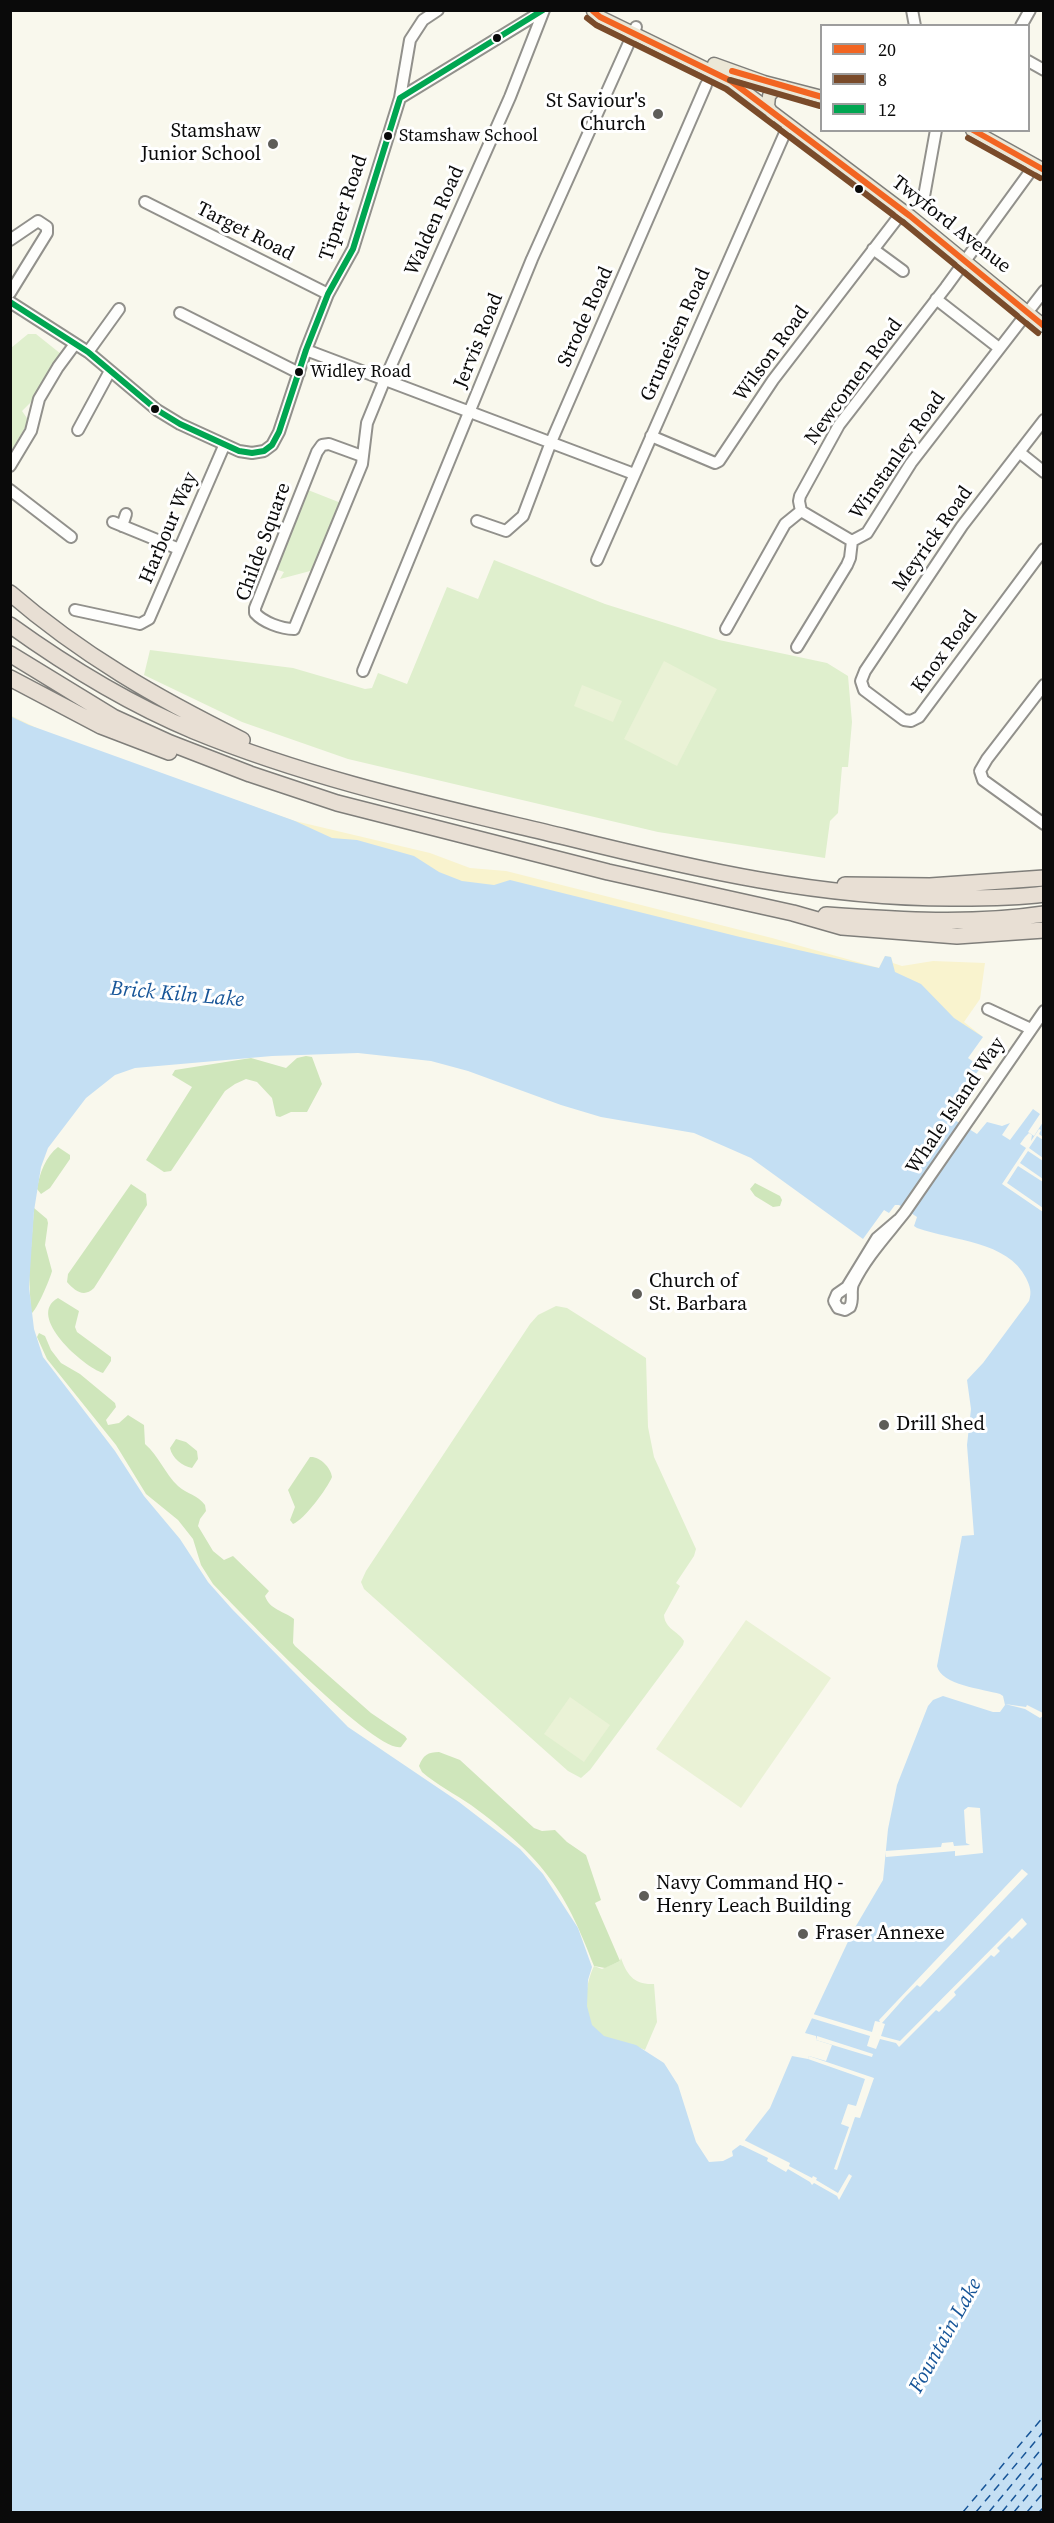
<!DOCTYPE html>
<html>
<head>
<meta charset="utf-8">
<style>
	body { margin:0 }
	#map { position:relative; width:1054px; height:2523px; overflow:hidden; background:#f9f8ed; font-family:"Source Serif 4",serif }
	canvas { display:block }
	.frame { position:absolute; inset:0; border:12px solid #0a0a0a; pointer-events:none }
	.legend { position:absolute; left:820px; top:24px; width:210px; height:108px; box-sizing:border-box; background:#fff; border:2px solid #9d9d9d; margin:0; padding:8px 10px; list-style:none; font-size:18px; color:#0a0a0a }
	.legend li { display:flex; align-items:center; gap:12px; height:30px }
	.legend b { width:30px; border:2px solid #9d9d9d }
</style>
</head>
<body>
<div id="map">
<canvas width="1054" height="2523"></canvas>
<div class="frame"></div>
<ul class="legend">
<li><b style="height:8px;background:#f26522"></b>20</li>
<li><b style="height:8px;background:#7a4b2a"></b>8</li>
<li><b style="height:8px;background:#00a651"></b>12</li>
</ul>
</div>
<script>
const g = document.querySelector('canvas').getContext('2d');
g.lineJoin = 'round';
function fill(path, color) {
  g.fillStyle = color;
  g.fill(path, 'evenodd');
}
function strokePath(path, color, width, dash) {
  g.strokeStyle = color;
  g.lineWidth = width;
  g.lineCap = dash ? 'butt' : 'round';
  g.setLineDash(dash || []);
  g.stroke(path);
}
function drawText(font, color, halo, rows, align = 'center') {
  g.font = font + ' "Source Serif 4",serif';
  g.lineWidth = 6;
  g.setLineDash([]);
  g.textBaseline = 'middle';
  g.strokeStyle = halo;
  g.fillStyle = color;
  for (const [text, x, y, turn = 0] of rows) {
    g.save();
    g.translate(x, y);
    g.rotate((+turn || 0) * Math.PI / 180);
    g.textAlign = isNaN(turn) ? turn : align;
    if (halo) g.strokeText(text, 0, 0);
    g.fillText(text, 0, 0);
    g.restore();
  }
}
const green = new Path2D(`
	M28,334H36L61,354L34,399L22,411L29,421L11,451V348Z
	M308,490L341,503L314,570L280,579L284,572L275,569Z
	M494,560L605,604L719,640L827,663L848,676L852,722L848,767H842L838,813L830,821L825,858L658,832L348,759L242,722L144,675L150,650L293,668L365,689L372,688L378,673L407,684L447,587L478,599Z
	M556,1306L567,1308L646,1358L648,1427L654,1457L696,1549L694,1556L676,1583L680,1586L664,1615C665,1629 678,1631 684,1641L683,1645L590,1770L581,1778L568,1771L364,1589L361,1582L366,1571L530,1324L538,1315Z
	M621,1958C627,1975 634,1985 654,1984L657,2022L645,2050C632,2043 614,2043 601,2035C579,2021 585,1985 594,1966L602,1969L620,1961Z`);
const forest = new Path2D(`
	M306,1056L312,1057L322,1084L307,1112H291L280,1117L276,1116L272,1098L257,1082L246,1079L235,1084L225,1091L171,1171L164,1172L146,1160L192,1087L172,1075L175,1070L251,1058L286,1068L297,1058Z
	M58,1147L70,1155V1159L50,1188L41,1194L37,1189C39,1174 46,1156 58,1147Z
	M755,1183L780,1196L782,1200L780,1206L773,1207L755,1196L750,1189Z
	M131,1184L146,1194L147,1205L94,1288C84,1298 75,1291 67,1282L68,1274Z
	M34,1208L47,1219L48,1223L45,1245L52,1271C50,1279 37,1310 31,1314L29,1274Z
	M58,1298L79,1311L75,1327L77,1332L111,1357V1361L103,1373C84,1367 25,1316 58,1298Z
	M39,1333L45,1336L51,1350L61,1363L80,1374L115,1403L116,1407L106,1420L108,1425L119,1423L128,1415L144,1425L145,1444C159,1456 165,1474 178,1486C187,1494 198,1495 205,1505L206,1511L200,1519L198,1526L213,1551L224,1560L233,1556L269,1591L265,1596C270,1610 284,1611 294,1619L293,1643L295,1646L371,1713L405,1736L407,1739L401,1747C374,1753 238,1610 213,1584L201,1565L193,1539L178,1520L146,1494L116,1445L47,1359L37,1337Z
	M176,1439L186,1442L197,1451L198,1459L192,1468C182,1466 172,1458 170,1448Z
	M310,1457C319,1456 331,1467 332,1477C327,1489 304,1520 293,1524L290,1520L295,1507L288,1490Z
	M439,1752L460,1760L534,1828L542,1831L555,1830L567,1842L586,1855L601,1900L595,1903L620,1961L605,1968L594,1966C564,1886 540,1856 471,1805C455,1794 437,1785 422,1772L419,1766C423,1755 428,1752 439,1752Z`);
const sand = new Path2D(`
	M10,715L43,731L114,757L295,821L430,853L470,868L506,871L772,938L879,968L885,956L891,957L893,963L902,966L933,961L985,963L980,999L964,1022L983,1037L500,894L11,741Z`);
const pitch = new Path2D(`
	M664,661L717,689L677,766L624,739Z
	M582,685L622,701L613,722L574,706Z
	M746,1620L831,1678L741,1808L656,1749Z
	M570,1697L610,1725L584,1762L544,1734Z`);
const water = new Path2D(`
	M10,716L29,725L295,821L332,838L357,840L414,856L439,872L462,881L494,885L510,880L740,937L879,968L885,956L891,957L895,972L921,984L954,1018L983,1037L968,1058L981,1067L952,1106L958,1111L953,1119L977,1134L987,1122L1002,1126L1010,1123L1002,1135L1010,1140L1033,1109L1040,1114L1028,1132L1034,1136L1043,1122V2512H11ZM358,1053L431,1061L468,1071L561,1105L601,1117L694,1133L751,1158L863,1239L884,1210L889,1213L895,1205H899L917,1217L914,1226L917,1228C953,1241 1008,1241 1026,1278C1030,1286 1032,1292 1029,1301L983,1363L967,1380L971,1409L967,1445L974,1535L962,1536L937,1666C941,1685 983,1689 1000,1694L1003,1696L1005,1705L1000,1712H993L943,1696L933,1700L928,1706L897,1785L888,1829L883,1880L853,1931L805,2033L816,2036V2040L832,2045L826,2061L809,2056L808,2059L792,2056L770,2108L745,2140L744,2146L740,2145L732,2151L733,2156L723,2161L709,2162L696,2142L678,2085L664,2063L636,2045L604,2036L592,2025L587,2006L588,1980L592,1967L578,1928L543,1874L520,1849L459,1802L348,1727L232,1609L208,1582L180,1539L144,1496L115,1451L43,1357L34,1329L29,1287L34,1211L41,1167L48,1148L86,1098L115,1075L135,1068L272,1056Z`);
const pier = new Path2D(`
	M1039,1129L1041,1130L1039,1134L1043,1137V1140L1037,1136L1029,1148L1043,1158V1161L1028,1151L1020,1163L1043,1179V1182L1018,1166L1007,1183L1043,1208V1212L1002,1184L1026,1148L1020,1144L1025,1137L1029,1133L1032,1135L1031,1141Z
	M1005,1704L1026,1707L1027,1705L1043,1713V1716L1040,1718L1025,1709Z
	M968,1807L980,1808L983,1853L955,1856V1851L886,1857L885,1851L941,1847L942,1843L953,1842L954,1846L970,1845L966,1843L964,1810Z
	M1022,1869L1028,1874L920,1987L917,1985L906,1996L882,2023L885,2024L881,2036L900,2041L1022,1918L1027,1924L1012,1939L1009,1936L997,1948L1000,1951L994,1957L991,1955L954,1992L956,1995L939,2012L936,2010L899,2047L896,2043L880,2039L876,2049L867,2046L870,2036L811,2018L813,2014L872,2032L875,2021L880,2022L879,2020Z
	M817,2036L873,2054L872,2057L816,2040Z
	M809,2056L874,2078L860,2118L855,2117L837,2170L834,2169L849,2127L841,2124L848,2104L856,2106L865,2079L808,2059Z
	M744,2140L790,2163L789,2166L812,2178L813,2176L817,2178L816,2180L838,2193L849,2174L852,2176L839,2200L837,2196L814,2183L812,2185L810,2182L788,2169L786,2172L767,2161L768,2158L741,2145Z`);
const ferry = new Path2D(`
	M963,2512L1044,2416
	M976,2512L1044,2431
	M989,2512L1044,2446
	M1002,2512L1044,2461
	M1014,2512L1044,2476
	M1027,2512L1044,2492
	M1039,2512L1044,2507`);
const minor = new Path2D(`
	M912,10L915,26
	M1021,26L1030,10
	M1028,61L1044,70
	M400,98L544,10
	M145,202L328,294
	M923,202L936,130
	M10,240L38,221L47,227V233L10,293
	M873,249L903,271
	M936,299L999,348
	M10,302L88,352L157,410L180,424L239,451L252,453L264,451L272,445L279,432L306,350L328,294L353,249L400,98L410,40L423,20L438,10
	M180,313L299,373
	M306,350L634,474
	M88,352L119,309
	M1044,420L962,526L865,671L861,681L864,690L904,720L911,721L919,717L1044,549
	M78,430L110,371
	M651,436L715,463L719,461L773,380L903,211
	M1019,452L1044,472
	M362,456L329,444L322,445L317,452L255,608V613C263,622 281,629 294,629L362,464L367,423L385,379L510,97L544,10
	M10,466L31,431L39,399L58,367L75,344
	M10,490L71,537
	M801,511L799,501L800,496L839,425L946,287L1035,165
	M801,511L852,541
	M477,521L506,531L523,516L551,442L706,85
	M113,522L179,549
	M122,526L126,514
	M852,541L867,533L911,463L1044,291
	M597,560L788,126
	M75,610L140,624L149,619L224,446
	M726,629L785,524L801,511
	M797,647L847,565L850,558L852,541
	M363,671L532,259L636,27
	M1044,685L987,759L980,771L983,780L1044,824
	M988,1009L1031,1029
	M898,1220L877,1238L847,1287L837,1294L834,1301L838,1308L845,1310L850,1307C854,1299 850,1292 853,1284C866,1257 887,1235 905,1212L1044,1011`);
const major = new Path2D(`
	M593,11L600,17L731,81L910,216L1044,326
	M714,64L764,82L822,97
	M773,115L768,106L769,96L776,88L784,87
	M972,130L1044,170`);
const highway = new Path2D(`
	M10,593C82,655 157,698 242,740
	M10,625C67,666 129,704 194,731C313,780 440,807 565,837C694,869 823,899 957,898C985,898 1015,898 1044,894
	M10,654L113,717L170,743L250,774L337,803L608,872L793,913L842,927L957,936L1044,930
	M10,678L101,726L169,752
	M845,885L930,886L1044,878
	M826,915C899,920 971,925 1044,914`);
const bus1 = new Path2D(`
	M593,11L600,17L731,81L910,216L1044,326
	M732,71L822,97
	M973,130L1044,170`);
const bus2 = new Path2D(`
	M587,18L596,25L726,89L904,223L1038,333
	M730,80L820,106
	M968,138L1040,178`);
const bus3 = new Path2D(`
	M10,302L88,352L157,410L180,424L239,451L252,453L264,451L272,445L279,432L306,350L328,294L353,249L400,98L543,10`);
const markers = [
	[497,38,5,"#0a0a0a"],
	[658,114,6,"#5e5d59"],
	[388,136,5,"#0a0a0a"],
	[273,144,6,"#5e5d59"],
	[859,189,5,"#0a0a0a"],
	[299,372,5,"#0a0a0a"],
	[155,409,5,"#0a0a0a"],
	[637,1294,6,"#5e5d59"],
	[884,1425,6,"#5e5d59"],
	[644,1896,6,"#5e5d59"],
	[803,1934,6,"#5e5d59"]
];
const busNames = [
	["Stamshaw School",399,136],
	["Widley Road",310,372]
];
const poiNames = [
	["St Saviour's",646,102,"right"],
	["Church",646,125,"right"],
	["Stamshaw",261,132,"right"],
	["Junior School",261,155,"right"],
	["Church of",649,1282],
	["St. Barbara",649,1305],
	["Drill Shed",896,1425],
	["Navy Command HQ -",656,1884],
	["Henry Leach Building",656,1907],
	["Fraser Annexe",815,1934]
];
const streetNames = [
	["Tipner Road",344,208,-71],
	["Walden Road",435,221,-66],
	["Twyford Avenue",951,225,38],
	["Target Road",245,232,27],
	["Strode Road",586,317,-66],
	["Gruneisen Road",676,335,-66],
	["Jervis Road",479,341,-68],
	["Wilson Road",772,354,-54],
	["Newcomen Road",854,382,-54],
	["Winstanley Road",898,456,-55],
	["Harbour Way",169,528,-67],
	["Meyrick Road",933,539,-55],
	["Childe Square",264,542,-70],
	["Knox Road",945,652,-54],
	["Whale Island Way",956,1106,-56]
];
const waterNames = [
	["Brick Kiln Lake",177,995,5],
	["Fountain Lake",946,2336,-61]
];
fill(green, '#dfefcd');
fill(forest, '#cfe6bb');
fill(sand, '#f9f3ce');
fill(pitch, '#eaf2d6');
fill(water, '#c4dff3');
fill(pier, '#f9f8ed');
strokePath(ferry, '#175598', 1.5, [8, 6]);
strokePath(minor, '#92918c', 14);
strokePath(major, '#7f7e7a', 15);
strokePath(highway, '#7f7e7a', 18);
strokePath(minor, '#fefefc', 10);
strokePath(major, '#ebe7d6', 12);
strokePath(highway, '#e8dfd4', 15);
strokePath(bus1, '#f26522', 6);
strokePath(bus2, '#7a4b2a', 6);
strokePath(bus3, '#00a651', 6);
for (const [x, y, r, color] of markers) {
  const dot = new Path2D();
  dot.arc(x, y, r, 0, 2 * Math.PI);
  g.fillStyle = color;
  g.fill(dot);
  strokePath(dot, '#fff', 2);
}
drawText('18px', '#0a0a0a', '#fff', busNames, 'left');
drawText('20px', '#0a0a0a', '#fff', poiNames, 'left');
drawText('20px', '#0a0a0a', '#fff', streetNames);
drawText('italic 21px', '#175598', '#fff', waterNames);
</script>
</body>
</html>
